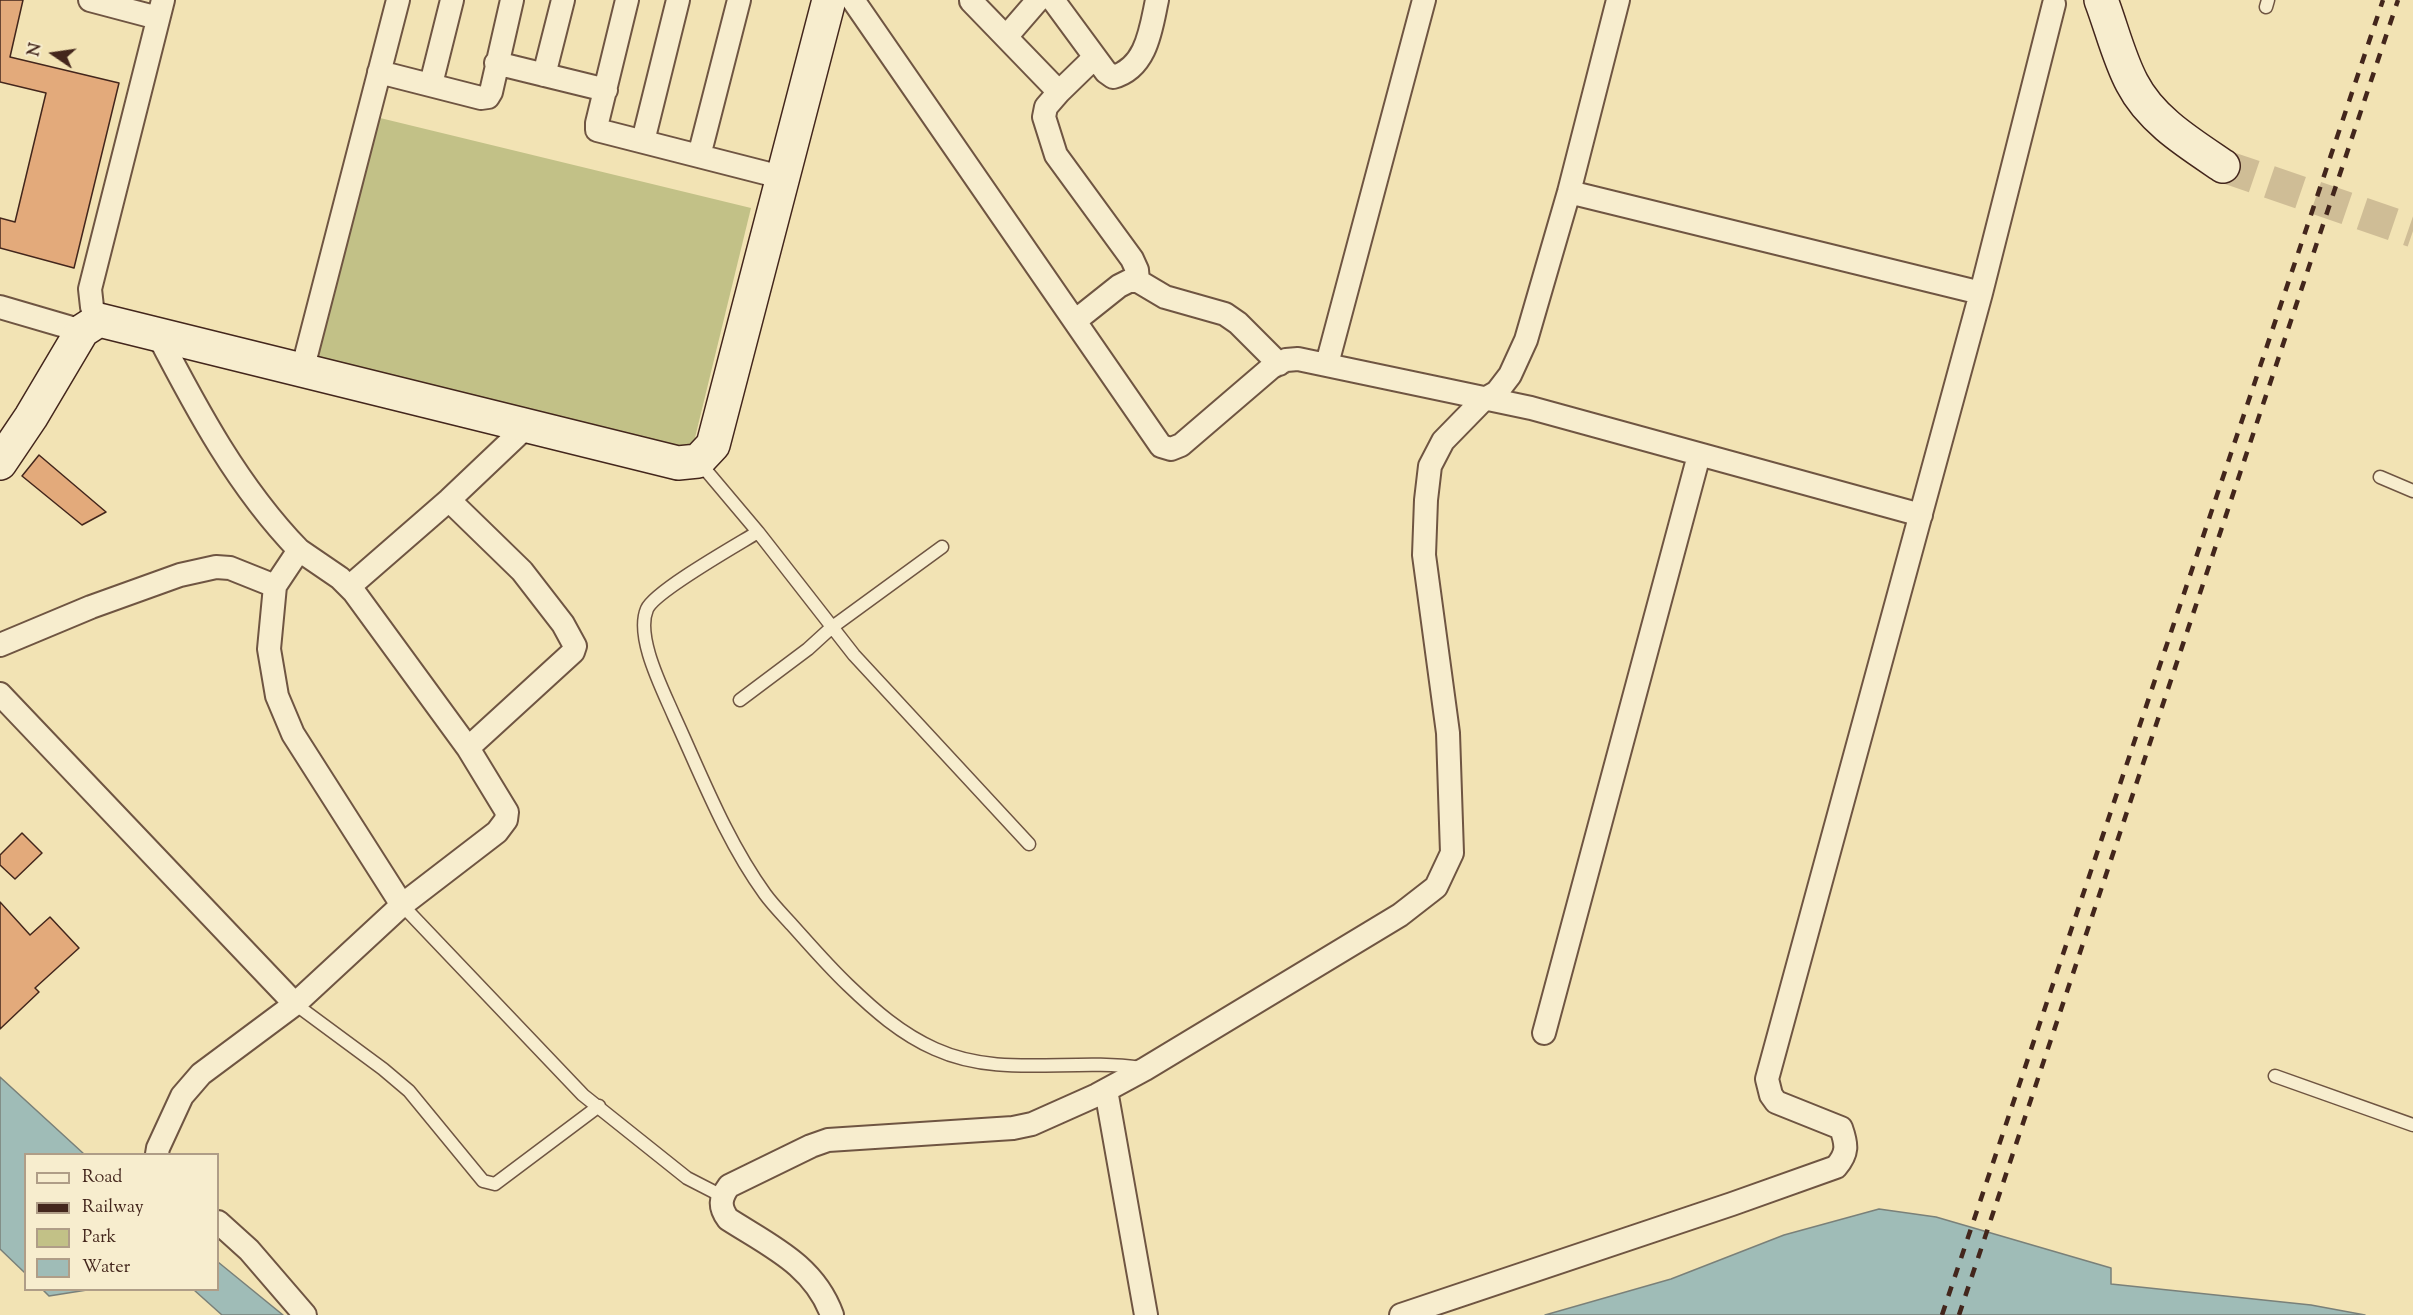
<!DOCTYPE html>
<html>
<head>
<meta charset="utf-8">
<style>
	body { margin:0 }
	#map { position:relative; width:2413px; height:1315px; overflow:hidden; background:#f2e3b4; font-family:"Sorts Mill Goudy",serif }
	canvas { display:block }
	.legend { position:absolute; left:24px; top:1153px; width:195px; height:138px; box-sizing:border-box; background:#f7edce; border:2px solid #af9d87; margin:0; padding:8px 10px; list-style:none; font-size:18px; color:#43261c }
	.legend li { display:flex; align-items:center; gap:12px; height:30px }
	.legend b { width:30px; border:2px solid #af9d87 }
	.north { position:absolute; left:24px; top:24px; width:60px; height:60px; -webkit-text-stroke:4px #f7edce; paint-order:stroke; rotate:283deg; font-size:16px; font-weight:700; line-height:24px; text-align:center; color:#43261c }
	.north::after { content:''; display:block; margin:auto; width:21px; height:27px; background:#43261c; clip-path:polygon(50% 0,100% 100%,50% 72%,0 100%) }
</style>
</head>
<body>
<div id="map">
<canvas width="2413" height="1315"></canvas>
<ul class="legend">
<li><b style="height:8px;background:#f7edce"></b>Road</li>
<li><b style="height:8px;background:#43261c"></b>Railway</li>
<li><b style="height:16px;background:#c2c187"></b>Park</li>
<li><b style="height:16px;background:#9fbcb7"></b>Water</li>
</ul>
<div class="north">N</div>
</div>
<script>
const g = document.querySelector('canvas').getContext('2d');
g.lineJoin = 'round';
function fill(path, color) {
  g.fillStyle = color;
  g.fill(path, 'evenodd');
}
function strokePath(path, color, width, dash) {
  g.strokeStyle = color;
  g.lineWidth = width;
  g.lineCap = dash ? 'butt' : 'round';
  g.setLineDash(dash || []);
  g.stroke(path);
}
const green = new Path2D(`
	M376,117L751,208L692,450L317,358Z`);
const water = new Path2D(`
	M0,1077L84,1154H26L25,1273L0,1249Z
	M1879,1209L1936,1217L2111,1268V1284L2311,1305L2365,1315H1545L1671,1279L1784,1235Z
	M218,1262L283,1315H222L194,1290H218Z
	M43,1290H87L49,1296Z`);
const building = new Path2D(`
	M0,0H23L10,57L119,83L74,268L0,248V218L15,222L46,93L0,82Z
	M39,455L106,512L82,525L22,476Z
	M22,833L42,853L15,879L0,865V855Z
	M0,902L30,935L50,917L79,948L35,988L39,992L0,1029Z`);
const secondaryTunnel = new Path2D(`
	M2223,166L2413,231`);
const lane = new Path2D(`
	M2266,7L2268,0
	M699,462L758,532L854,655L1029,844
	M2380,477L2413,491
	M758,532C737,545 655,591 647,609C635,637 663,690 674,716C702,777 726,840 765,894C773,905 783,915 792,925C810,945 828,966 848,985C874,1010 901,1034 935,1049C1001,1079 1072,1057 1141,1068
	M740,700L808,649L831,628L942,547
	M402,905L583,1095L687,1178L722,1196
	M295,1004L383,1069L409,1091L483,1181L495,1184L599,1106
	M2275,1076L2413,1125`);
const street = new Path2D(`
	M90,0L158,18
	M627,0L597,123V130L781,177
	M853,0L1161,446L1171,449L1181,445L1272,367L1286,360L1298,359L1531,408L1921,515
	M1053,0L1106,72L1113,77C1147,68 1151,28 1157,0
	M971,1L1059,92
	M1006,37L1038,0
	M1095,57L1059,92L1046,107L1044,117L1056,155L1132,259L1137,270L1138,281
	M496,63L606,90
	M379,72L481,98L488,97L491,92L512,0
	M544,75L563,0
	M431,84L452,0
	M643,141L678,0
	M699,156L739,0
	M1569,192L1981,293
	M0,307L82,331
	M99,320L92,307L90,289L163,0
	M1075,321L1119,286L1129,281H1138L1165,297L1225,314L1238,323L1279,364
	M157,333C197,410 238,487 299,550L275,586L269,649L277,696L293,734L402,905
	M1327,364L1424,0
	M302,371L398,0
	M449,500L522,571L563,624L575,646L573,652L468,748
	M349,587L449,500L527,426
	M0,645L91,607L180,575L216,567L230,568L275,586
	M0,694L295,1004
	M1544,1033L1699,455
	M1106,1090L1146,1315
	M157,1154L158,1148L182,1096L201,1074L295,1004L402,905L497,832L506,820L507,812L468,748L354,592L340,578L299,550
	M218,1222L249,1250L305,1315
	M832,1315C814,1265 770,1246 728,1219C719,1207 720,1198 729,1186L811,1146L828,1140L1013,1128L1032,1124L1097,1095L1145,1069L1400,915L1436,887L1452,853L1448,733L1424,555L1426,500L1430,466L1443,441L1483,400L1497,392L1510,375L1526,340L1569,192L1618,0
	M1401,1315L1732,1204L1836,1167C1848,1153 1847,1145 1841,1128L1776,1102L1771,1095L1767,1079L1981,293L2054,4`);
const secondary = new Path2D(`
	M2101,0C2111,26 2119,59 2132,83C2151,120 2189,143 2223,166
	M0,463L31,417L82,331L99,320L678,463L698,461L713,445L829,0`);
const rail = new Path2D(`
	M1942,1315L2383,0
	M1959,1315L2398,0`);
fill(green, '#c2c187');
fill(water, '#9fbcb7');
strokePath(water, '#7a8079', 1.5);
fill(building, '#e3aa7b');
strokePath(building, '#43261c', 1.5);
strokePath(secondaryTunnel, '#cfbd96', 33, [33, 16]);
strokePath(lane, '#6f5542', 15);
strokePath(street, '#6f5542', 26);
strokePath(secondary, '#43261c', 36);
strokePath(lane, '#f7edce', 12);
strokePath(street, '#f7edce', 22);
strokePath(secondary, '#f7edce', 33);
strokePath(rail, '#43261c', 4.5, [10, 10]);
</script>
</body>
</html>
